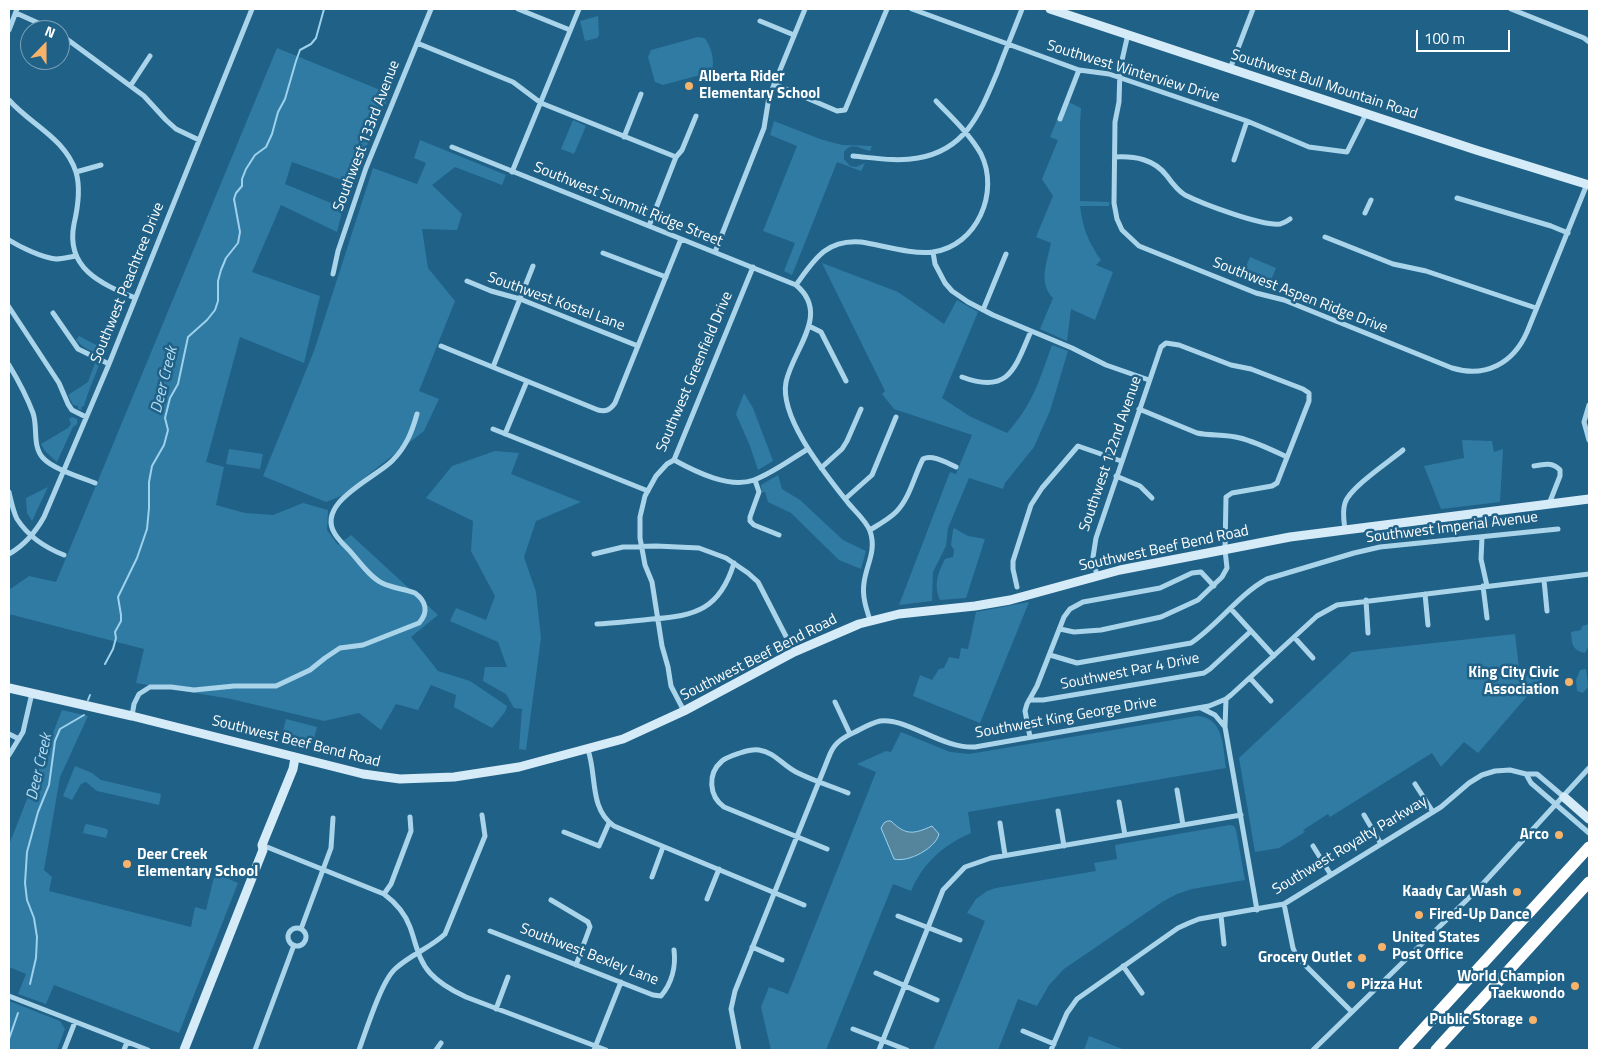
<!DOCTYPE html>
<html>
<head>
<meta charset="utf-8">
<style>
	body { margin:0 }
	#map { position:relative; width:1598px; height:1059px; overflow:hidden; background:#206187; font-family:"Titillium Web",sans-serif }
	canvas { display:block }
	.frame { position:absolute; inset:0; border:10px solid #fff; pointer-events:none }
	.north { position:absolute; left:20px; top:20px; width:50px; height:50px; box-sizing:border-box; background:#206187; border:1px solid #79a0b7; border-radius:50%; rotate:22deg; font-size:14px; font-weight:700; line-height:20px; text-align:center; color:#fff }
	.north::after { content:''; display:block; margin:auto; width:18px; height:22px; background:#f8b36a; clip-path:polygon(50% 0,100% 100%,50% 72%,0 100%) }
	.scale { position:absolute; left:1416px; top:30px; width:94px; height:22px; box-sizing:border-box; border:2px solid #fff; border-top:0; padding-left:6px; font-size:15px; line-height:18px; white-space:nowrap; color:#fff; -webkit-text-stroke:4px #206187; paint-order:stroke }
</style>
</head>
<body>
<div id="map">
<canvas width="1598" height="1059"></canvas>
<div class="frame"></div>
<div class="north">N</div>
<div class="scale">100 m</div>
</div>
<script>
const g = document.querySelector('canvas').getContext('2d');
g.lineJoin = 'round';
function fill(path, color) {
  g.fillStyle = color;
  g.fill(path, 'evenodd');
}
function strokePath(path, color, width, dash) {
  g.strokeStyle = color;
  g.lineWidth = width;
  g.lineCap = dash ? 'butt' : 'round';
  g.setLineDash(dash || []);
  g.stroke(path);
}
function drawText(font, color, halo, rows, align = 'center') {
  g.font = font + ' "Titillium Web",sans-serif';
  g.lineWidth = 5;
  g.setLineDash([]);
  g.textBaseline = 'middle';
  g.strokeStyle = halo;
  g.fillStyle = color;
  for (const [text, x, y, turn = 0] of rows) {
    g.save();
    g.translate(x, y);
    g.rotate((+turn || 0) * Math.PI / 180);
    g.textAlign = isNaN(turn) ? turn : align;
    if (halo) g.strokeText(text, 0, 0);
    g.fillText(text, 0, 0);
    g.restore();
  }
}
const green = new Path2D(`
	M598,16L599,35L597,38L585,41L580,21Z
	M698,37L704,38C711,44 716,64 711,72L663,85L655,82L648,57L651,50Z
	M277,48L390,94L350,183L292,162L285,184L343,208L337,232L281,205L252,272L320,296L304,363L240,337L206,462L224,467L216,505L245,513L273,515L303,503L328,510L327,530L338,545L351,535L438,615L411,637L438,671L470,681L507,706L505,712L492,728L454,707L456,695L431,685L418,710L396,704L381,730L359,713L324,721L231,699L136,683L144,649L9,614V590L29,576L56,582Z
	M1075,76L1068,102L1081,108L1080,124V201L1109,202V206H1080C1083,229 1088,241 1101,260L1096,265L1113,272L1095,320L1071,309L1067,341L1040,329L1053,298C1038,283 1047,262 1051,243L1036,237L1053,196L1042,179L1058,140L1050,137Z
	M573,120L586,126L574,154L561,149Z
	M774,121L820,139L842,145L872,146L870,151C860,149 852,141 844,152V159L850,166L856,167L865,163L861,171L837,162L792,275L784,271L795,243L763,231L797,146L770,135Z
	M420,140L506,175L502,185L455,167L432,185L462,214L457,230L422,229L428,268L455,301L419,391L439,399L424,431L341,496L326,502L263,476L314,351L373,168L417,184L426,163L414,158Z
	M1250,257L1276,268L1269,285L1265,286L1242,276Z
	M822,263L898,292L944,324L957,300L978,312L942,398L971,417L1007,433C1033,404 1039,381 1052,345L1068,351L1050,411L1034,447L1005,483L1003,489L969,478L948,528L946,546L933,572L932,601L899,605L950,472L956,474L972,435L894,409L882,394L885,391Z
	M79,336L94,344L107,348L104,355C93,352 84,349 76,340Z
	M95,363L99,365C94,379 88,391 84,406L81,407L82,410L78,409V406L73,405L68,395L88,382Z
	M744,393L753,408L773,461L758,470L750,446L736,414Z
	M72,417L77,419V424L73,427L57,462L45,451L41,444L68,428L71,424L69,419Z
	M1462,440L1492,441L1494,452L1503,449L1500,502L1441,509L1424,466L1464,458Z
	M229,449L263,454L260,469L226,464Z
	M495,451L519,453L511,474L581,502L536,521L524,557L536,592L541,638L526,750L519,749L522,709L514,708L506,694L483,681L485,667H507L498,642L450,621L456,608L486,620L495,596L471,551L473,521L426,498L452,466Z
	M778,475L782,489L800,500L843,540L866,551L861,569L839,560L791,513L768,502L765,492H762L761,485Z
	M48,487L32,521L27,513L26,498Z
	M954,528L968,536L985,539L966,598L940,600C933,586 938,572 945,559L953,557L954,550L951,545L953,530Z
	M1029,602L980,723L913,696L920,675L932,680L939,669L944,668L949,657L959,659L961,648L968,649L976,612Z
	M1589,624V645L1585,653C1572,650 1572,644 1571,632L1581,630L1582,626Z
	M1515,634L1520,676L1547,673L1478,753L1464,742L1441,767L1432,753L1330,817L1328,814L1303,830L1305,832L1279,848L1255,852L1239,758L1352,652Z
	M1586,669L1588,687L1583,693L1577,691L1576,680L1580,670Z
	M62,710L88,716L60,777L44,870L52,877L49,891L191,927L195,907L206,910L215,873L238,883L179,1033L54,985L46,1004L18,994L26,974L9,967V845Z
	M1197,716C1224,717 1223,748 1226,768L968,812L971,833C943,845 923,863 911,891L893,884L826,1050H771L761,1007L769,987L788,994L876,772L857,764L886,751L891,752L901,732L950,752L969,754Z
	M286,719L317,727L313,743L282,735Z
	M75,766L92,773L101,780L161,794L159,805L97,791L86,782L81,784L72,800L63,796Z
	M87,824L107,829L108,831L106,838L83,833L85,825Z
	M1230,825L1234,826L1236,830L1245,880L1192,889L1177,894L1162,902L1064,969L1049,985L1037,1006L1018,999L998,1050H933L985,921L967,913L976,899L987,891L996,888L1096,871L1094,863L1117,859L1115,845Z
	M9,1001L60,1021L65,1029L57,1050H9Z
	M1089,1036L1125,1050H1084Z`);
const water = new Path2D(`
	M888,821H891C906,836 914,834 932,826L939,834C936,848 908,863 894,859L881,828L884,823Z`);
const stream = new Path2D(`
	M105,664L113,649L116,638L115,632L121,621V615L118,597L137,558L147,529L149,508V482L152,466L164,445L168,430L165,418L170,398L178,384L188,337L207,320L215,310L218,301V281L221,270L226,258L238,243L240,232L234,199L236,193L242,186V179L246,169L255,155L266,147L272,134L278,112L285,99L296,61L300,50L311,44L316,38L324,9
	M88,700L90,695
	M30,984L36,958L37,937L34,918L27,900L25,883L27,852L38,812L49,785L55,741L60,729L84,715
	M9,1039L18,1013`);
const street = new Path2D(`
	M518,9L570,30
	M912,9L1079,70L1109,74L1247,121L1309,147L1347,152L1366,114
	M1511,9L1584,38L1589,42
	M16,13L54,30
	M760,21L794,35
	M9,30L17,9
	M60,34L144,96L166,120L176,129L199,140
	M1128,34L1120,69L1119,102L1115,122L1114,203L1117,219L1122,230L1139,246L1256,293L1284,300L1452,368C1485,378 1513,364 1527,332L1587,184
	M417,43L513,82L541,103L676,157
	M1230,69L1253,9
	M774,84L837,111L845,110L887,9
	M131,85L150,56
	M9,100C31,125 65,138 76,172C81,189 78,207 74,224C65,269 102,284 135,298
	M1060,119L1079,70
	M624,137L641,94
	M452,147L796,285C831,314 793,349 786,382C779,419 828,477 849,504C856,512 867,522 870,531C877,551 866,565 864,583C862,596 866,608 870,620
	M853,156C875,158 897,162 918,158C966,150 980,113 997,73C1005,51 1014,30 1022,9
	M1115,157C1135,156 1154,159 1167,176C1172,183 1177,190 1185,195C1203,204 1261,226 1280,224C1284,223 1287,221 1290,219
	M1234,160L1247,121
	M76,172L101,165
	M512,172L579,9
	M1457,198L1551,226L1568,233
	M1365,213L1371,200
	M649,226L676,157L682,150L696,116
	M1325,237L1393,264L1426,271L1536,308
	M9,240C20,247 43,258 56,259C63,259 69,257 76,256
	M715,252L764,128L769,97L805,9
	M933,252L935,264L945,283L952,291L968,302L993,315L1072,348L1106,365L1149,380
	M603,253L666,277
	M333,274L338,251L366,168L431,9
	M467,281L491,291L520,299L638,346
	M796,285C814,260 826,239 861,242C881,245 913,255 933,252C977,246 1000,192 981,154C970,134 951,117 936,101
	M9,307L59,383L68,404L72,410L86,417
	M983,310L1006,254
	M53,313L78,349L109,364
	M809,326L821,332L846,381
	M441,346L598,410C606,412 610,410 615,403L681,239
	M9,365C18,380 27,397 33,413C38,427 32,446 43,458C53,469 80,477 95,483
	M493,367L533,266
	M962,377C1009,395 1015,368 1031,331
	M1589,405L1584,422L1589,440
	M1139,409L1197,433C1211,436 1225,434 1240,438C1256,442 1272,450 1287,457
	M493,429L648,491
	M505,434L527,381
	M674,460C696,472 730,489 754,480C773,473 791,459 808,449
	M1534,466C1544,464 1553,462 1560,470V476L1549,504
	M821,468L842,449L847,441L861,409
	M1116,476L1140,486L1152,498
	M755,480L759,492L750,517V521L754,525L779,535
	M9,492C11,501 13,511 17,519C28,536 46,548 64,555
	M845,499L872,475L896,417
	M870,530C878,525 889,519 896,512C910,498 914,476 923,459C932,454 947,463 956,467
	M1345,530C1344,521 1342,512 1345,503C1349,488 1390,461 1403,450
	M1482,537L1481,559L1487,586
	M9,554C25,545 35,533 44,517L109,364L252,9
	M594,554L623,547L656,546L699,548L726,558L748,573L758,582L794,652
	M1544,580L1547,611
	M1483,586L1487,618
	M1017,587L1013,569V561L1031,505L1042,488L1078,446L1121,461
	M1425,594L1428,625
	M1366,600L1368,633
	M1231,609L1274,656
	M597,624C615,623 634,621 652,619C696,616 720,609 734,563
	M1060,629L1074,632L1101,630L1161,617L1198,600L1222,577L1227,568L1225,550L1226,497L1232,493L1272,486L1277,483L1309,401V393L1303,389L1251,369L1231,365L1179,345L1166,343L1161,347L1096,538L1093,557L1097,576
	M1294,637L1313,658
	M1050,655L1077,663L1191,643C1219,624 1238,595 1267,579L1354,553L1380,547L1558,529
	M1250,678L1271,701
	M1226,699L1225,727L1257,910
	M1029,700H1043L1204,673L1210,669L1251,631
	M835,702L850,734
	M1201,708L1215,715L1225,727
	M684,711L671,686L668,667L662,646L652,582L645,565L640,538V517L645,496L656,476L667,464L674,460L753,267
	M132,716L134,704L139,694L150,687H171L194,690L234,686H276L310,670L325,658L340,648L363,645L419,623C429,612 426,601 415,593C404,589 392,588 382,583C368,576 358,559 347,548C343,544 338,539 335,534C315,503 375,478 392,461C406,447 412,432 417,414
	M9,734L19,739
	M1030,737L1025,711L1027,704L1037,686L1064,617L1070,609L1083,602L1160,588L1192,573L1201,572L1214,586
	M588,750C597,775 589,809 614,826L804,905
	M9,755L23,732L32,693
	M1526,774L1531,783L1589,833
	M1415,784L1433,812
	M1177,790L1183,825
	M1119,802L1125,835
	M1058,811L1064,846
	M1364,815L1381,844
	M1000,823L1005,855
	M564,832L599,846L609,823
	M262,845L384,894C396,903 405,913 410,927C416,943 418,960 430,973C440,984 453,991 466,997L606,1050
	M1313,846L1331,875
	M827,849L724,807C709,796 707,774 722,761C727,757 734,755 740,753C746,751 752,749 759,750C775,752 784,767 798,773C814,781 831,786 848,793
	M652,877L663,847
	M384,894L391,884L411,831L410,817
	M707,899L719,869
	M551,900L588,922L590,927L576,965
	M1284,904L1293,948L1297,957L1352,1012
	M898,916L960,940
	M1221,916L1224,944
	M288 937a9 9 0 1 1 18 0a9 9 0 1 1-18 0Z
	M301,929L331,848L333,818
	M490,931L653,995L661,996C672,983 676,966 674,950
	M752,947L782,960
	M1123,966L1142,993
	M876,973L937,1000
	M9,996L148,1050
	M496,1009L508,977
	M853,1029L907,1050
	M1023,1031L1054,1044
	M64,1050L75,1022
	M124,1050L127,1042
	M255,1050L294,945
	M359,1050C366,1031 381,982 395,969C410,955 430,948 445,934L485,836L482,815
	M436,1050L441,1043
	M594,1050L621,982
	M739,1050L731,1009L735,991L830,754C835,742 844,737 855,732C863,728 871,723 880,721C906,717 942,749 975,747L1209,706L1226,699L1231,695L1317,616L1337,605L1589,574
	M879,1050L943,890L965,867L991,858L1241,815
	M1051,1050L1067,1013L1077,999L1178,928L1189,923L1199,919L1284,904L1441,807L1469,783L1482,775L1495,771L1510,770L1526,774H1537L1564,797
	M1313,1050L1479,888L1589,768`);
const secondary = new Path2D(`
	M1050,9L1476,150L1589,185
	M9,688L132,716L363,774L400,779L454,777L519,767L623,739L684,711L794,652L859,624L899,614L975,606L1010,600L1120,570L1290,537L1589,499
	M1564,797L1589,819
	M184,1050L263,850L262,845L293,769L295,758`);
const highway = new Path2D(`
	M1404,1050L1589,847
	M1436,1050L1589,882`);
const markers = [
	[689,86,5,"#f8b36a"],
	[1569,682,5,"#f8b36a"],
	[1559,835,5,"#f8b36a"],
	[127,864,5,"#f8b36a"],
	[1517,892,5,"#f8b36a"],
	[1419,915,5,"#f8b36a"],
	[1382,947,5,"#f8b36a"],
	[1362,958,5,"#f8b36a"],
	[1351,985,5,"#f8b36a"],
	[1575,986,5,"#f8b36a"],
	[1533,1020,5,"#f8b36a"]
];
const streetNames = [
	["Southwest Winterview Drive",1133,72,17],
	["Southwest Bull Mountain Road",1324,85,18],
	["Southwest 133rd Avenue",367,136,-69],
	["Southwest Summit Ridge Street",628,205,22],
	["Southwest Peachtree Drive",128,283,-68],
	["Southwest Aspen Ridge Drive",1300,296,21],
	["Southwest Kostel Lane",556,302,20],
	["Southwest Greenfield Drive",695,372,-67],
	["Southwest 122nd Avenue",1111,454,-71],
	["Southwest Imperial Avenue",1452,528,-7],
	["Southwest Beef Bend Road",1164,549,-12],
	["Southwest Beef Bend Road",759,658,-27],
	["Southwest Par 4 Drive",1130,672,-11],
	["Southwest King George Drive",1066,718,-10],
	["Southwest Beef Bend Road",296,742,14],
	["Southwest Royalty Parkway",1350,846,-31],
	["Southwest Bexley Lane",589,955,21]
];
const poiNames = [
	["Alberta Rider",699,77,"left"],
	["Elementary School",699,94,"left"],
	["King City Civic",1559,673],
	["Association",1559,690],
	["Arco",1549,835],
	["Deer Creek",137,855,"left"],
	["Elementary School",137,872,"left"],
	["Kaady Car Wash",1507,892],
	["Fired-Up Dance",1429,915,"left"],
	["United States",1392,938,"left"],
	["Post Office",1392,955,"left"],
	["Grocery Outlet",1352,958],
	["World Champion",1565,977],
	["Taekwondo",1565,994],
	["Pizza Hut",1361,985,"left"],
	["Public Storage",1523,1020]
];
const waterNames = [
	["Deer Creek",165,380,-76],
	["Deer Creek",40,767,-77]
];
fill(green, '#307ba4');
fill(water, '#55849d');
strokePath(water, '#9dd1ec', 1);
strokePath(stream, '#9dd1ec', 2);
strokePath(street, '#aad4ea', 5);
strokePath(secondary, '#d5ebf8', 9);
strokePath(highway, '#fff', 11);
for (const [x, y, r, color] of markers) {
  const dot = new Path2D();
  dot.arc(x, y, r, 0, 2 * Math.PI);
  g.fillStyle = color;
  g.fill(dot);
  strokePath(dot, '#206187', 2);
}
drawText('15px', '#fff', '#206187', streetNames);
drawText('bold 15px', '#fff', '#206187', poiNames, 'right');
drawText('italic 16px', '#b5ddf2', '#206187', waterNames);
</script>
</body>
</html>
